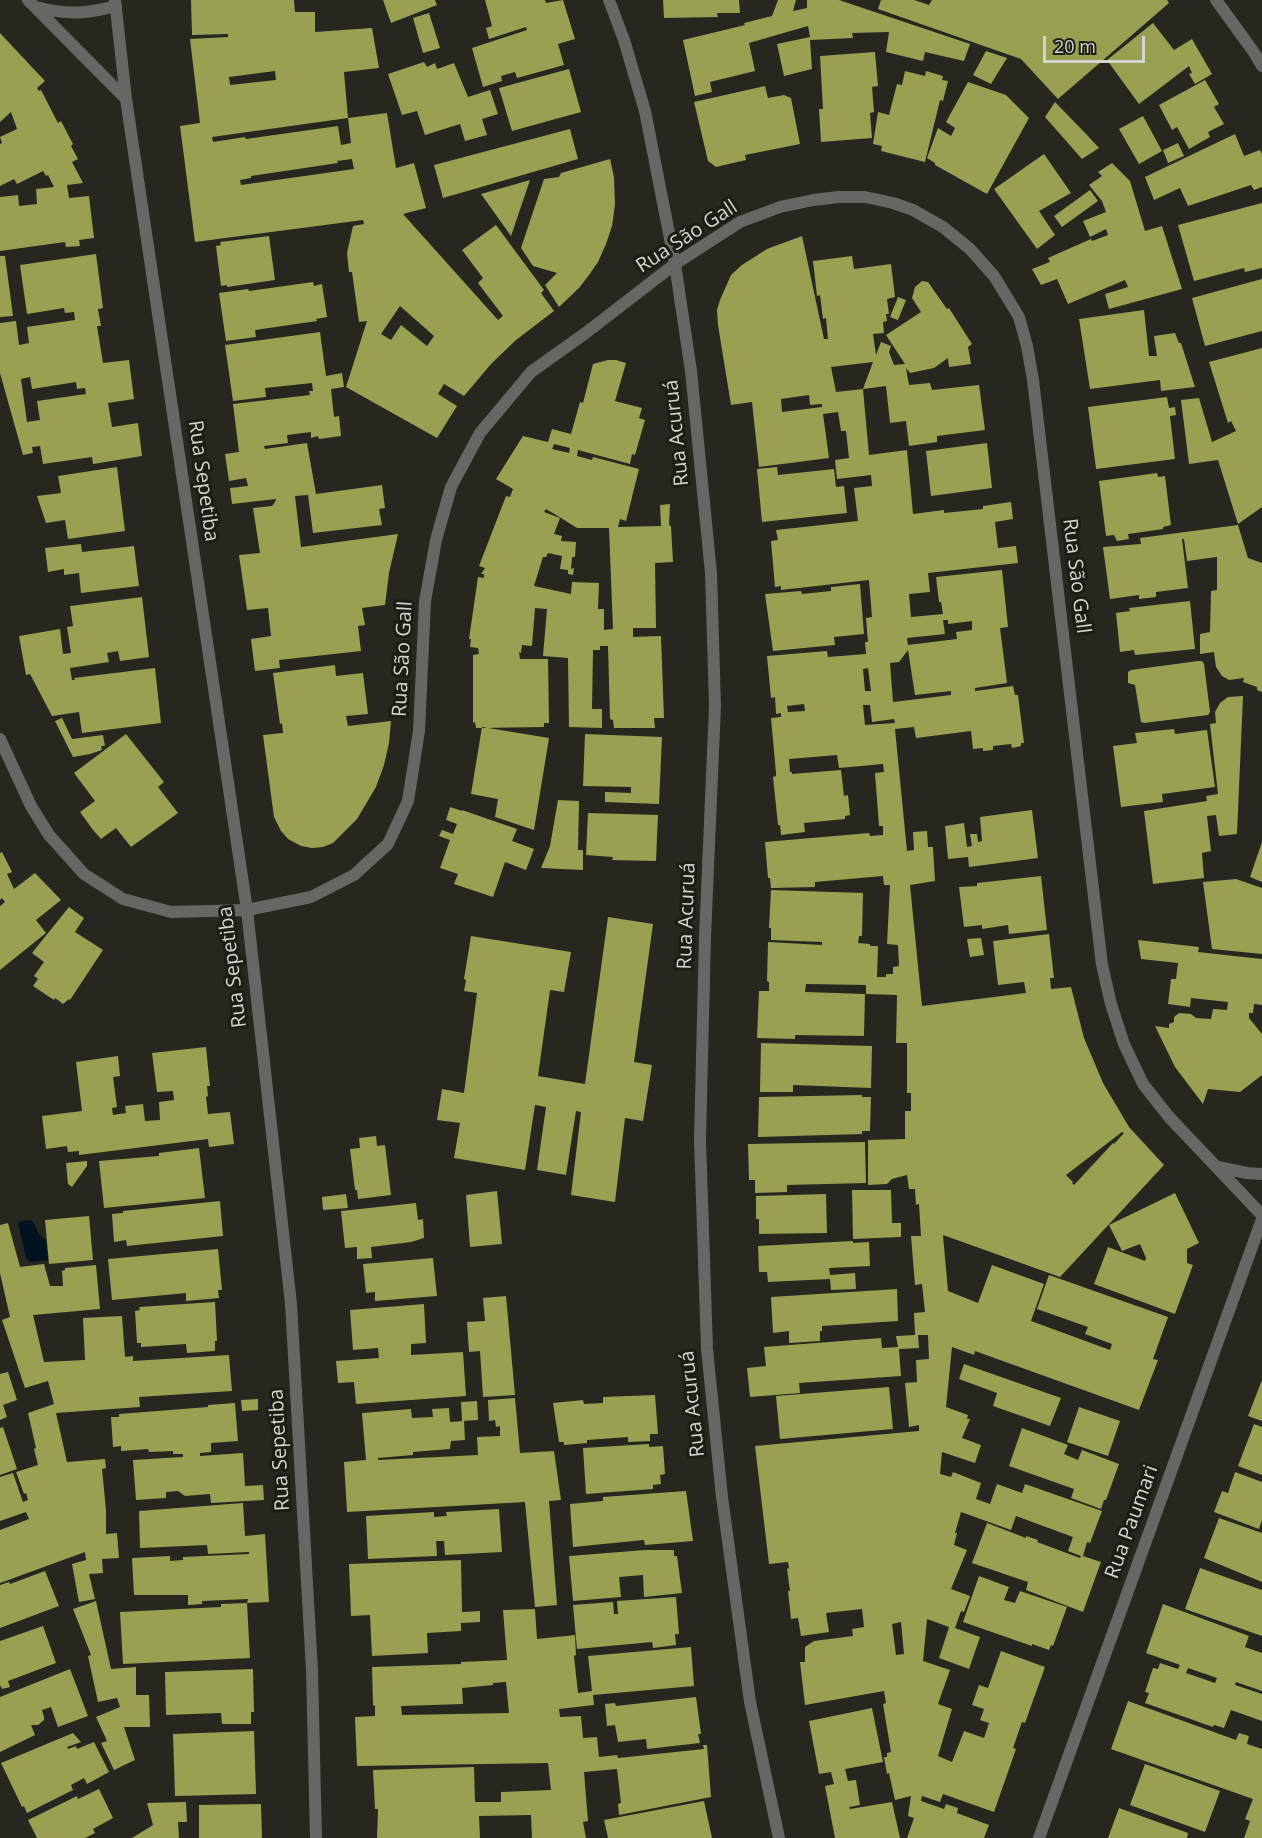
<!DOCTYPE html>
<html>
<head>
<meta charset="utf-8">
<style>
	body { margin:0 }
	#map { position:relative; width:1262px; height:1838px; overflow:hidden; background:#26271f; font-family:"Open Sans",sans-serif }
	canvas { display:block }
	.scale { position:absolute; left:1043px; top:36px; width:102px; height:27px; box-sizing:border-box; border:3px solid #d4d5d0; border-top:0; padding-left:8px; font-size:18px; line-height:21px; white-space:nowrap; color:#d4d5d0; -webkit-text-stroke:4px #1c1d15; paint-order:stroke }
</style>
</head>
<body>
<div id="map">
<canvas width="1262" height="1838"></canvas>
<div class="scale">20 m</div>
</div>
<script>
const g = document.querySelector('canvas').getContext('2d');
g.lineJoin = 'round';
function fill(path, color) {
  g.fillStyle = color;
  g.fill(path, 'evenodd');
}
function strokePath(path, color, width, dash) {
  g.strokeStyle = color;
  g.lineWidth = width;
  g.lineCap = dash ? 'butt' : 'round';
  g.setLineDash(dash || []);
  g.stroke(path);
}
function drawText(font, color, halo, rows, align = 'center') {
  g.font = font + ' "Open Sans",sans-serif';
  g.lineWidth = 6;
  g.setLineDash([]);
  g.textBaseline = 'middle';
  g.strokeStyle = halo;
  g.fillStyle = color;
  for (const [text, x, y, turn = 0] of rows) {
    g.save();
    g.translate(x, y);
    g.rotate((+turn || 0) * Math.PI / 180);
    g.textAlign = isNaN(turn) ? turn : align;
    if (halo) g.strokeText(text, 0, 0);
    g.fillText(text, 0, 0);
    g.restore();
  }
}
const water = new Path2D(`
	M31,1220C38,1227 35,1233 46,1240L48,1260L30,1262L26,1258L18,1223L21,1221Z`);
const building = new Path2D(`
	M191,0H294L295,12H315V32L372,28L379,68L344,72L348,118L212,137L213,142L245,137L246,139L338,126L341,145L351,143L348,118L387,113L396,168L414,163L426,208L403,214L498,320L503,316L478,283L483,278L462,250L496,225L544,290L541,293L554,311L516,340L491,364L464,396L444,384L438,394L457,406L437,438L346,387L367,321L359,322L352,272H349L347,253L353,226L364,224L363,220L195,242L180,126L200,123L190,39L228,37V34L192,35ZM275,71L276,80L230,85L229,77ZM352,159L354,169L241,185L240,180L251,178V176L338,163L337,161ZM400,306L434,336L427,346L401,325L391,340L381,334Z
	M383,0H435L437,5L391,23Z
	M485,0H545L546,3L563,0L575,39L558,44L564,65L517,78L515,72L501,76L502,81L483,87L472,48L527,30L526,27L489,39L486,28L492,26Z
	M663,0H739L740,13H717L718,17L664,18Z
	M778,0H796L793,11L807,8V0H839L970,44L964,61L925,52L923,61L886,52L889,32L852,33L853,38L810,40L812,69L784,76L777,44L810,37L808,26L749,43L755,71L710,82L712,92L695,96L683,40L745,25L744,23L772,16Z
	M881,0H914L929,5L932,0H1167L1169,3L1058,99L1021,59L878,9Z
	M429,13L440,48L423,53L413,18Z
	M1153,23L1174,50L1192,39L1212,74L1195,84L1189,74L1192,73L1189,66L1139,104L1107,60Z
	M0,33L45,81L37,88L39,91L41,90L58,123L61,121L73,144L71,146L78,159L72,162L83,183L67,185L69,198L89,196L94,238L79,240L80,246L66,247L65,242L0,251V197L18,195L19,206L37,204L36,189L54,187L48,175L46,176L43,171L17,184L14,179L0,186V144L2,143L0,137L17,129L11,112L0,122Z
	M986,51L1007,58L991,84L973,75Z
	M875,52L878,86L872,87L874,112L870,113L872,138L821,142L819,109H823L820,56Z
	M424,62L427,67L435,63L437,69L454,63L468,97L490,90L498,114L482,119L487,135L465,141L460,124L425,135L417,111L402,115L388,74Z
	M569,69L581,112L512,131L499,88Z
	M905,71L925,76L926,71L943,76L942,80L948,81L943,101L940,100L925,162L881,151L882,146L873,144L878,112L889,115L897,84L902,85Z
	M1205,80L1219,104L1214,107L1224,124L1208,132L1210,137L1189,149L1177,127L1172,130L1159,105Z
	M968,82L1006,95L1029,118L987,194L935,165V163L927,158L938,128L951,136L955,128L946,122Z
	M765,86L768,98L784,95L791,98L800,144L745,155L746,160L716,167L708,161L694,102Z
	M1055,102L1088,136L1099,148L1082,159L1045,117Z
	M1143,116L1162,151L1139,164L1119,129Z
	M570,129L578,159L443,198L434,165Z
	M1235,134L1244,156L1260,150L1262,154V187L1254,190L1251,185L1188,206L1180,188L1154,200L1145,177Z
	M1178,143L1184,156L1168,163L1163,150Z
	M1044,154L1071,193L1039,211L1055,235L1037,249L994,189Z
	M610,159L614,177L615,205L612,226L606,244L598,262L589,275L579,288L559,307L545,285L557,273L533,266L521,248L544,179L559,177L561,173Z
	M1112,163L1130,181L1145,231L1162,226L1182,289L1109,309L1105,294L1128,287L1125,280L1068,304L1057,279L1041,285L1032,269L1050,262L1048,258L1091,239L1092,241L1108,235L1106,229L1090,237L1083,221L1106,212L1102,201L1089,185L1102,176L1098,172Z
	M530,180L511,236L481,194Z
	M1090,190L1098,201L1062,227L1054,216Z
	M1262,203V268L1245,272L1244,268L1194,281L1178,225Z
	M269,236L275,280L227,287V285L221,286L216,246L221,245L220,242Z
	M802,236L824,339H828L826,318L823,319L820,295L817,296L813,261L852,256L854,269L891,264L895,297L887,299L889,314H886L887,321L883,322L884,333L873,334L876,355L881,342L891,346L889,352L894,365L905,364L886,335L921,312L912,298L915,287L922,281L928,282L947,309L949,308L972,344L968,347L971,364L949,367L948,358L934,368L910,373L906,368L909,385L930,383L932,390L979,385L985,430L937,436V442L909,446L906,421L890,423L886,386L863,389L873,362L831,367L836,392L863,389L869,455L907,450L913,514L944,510V513L983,509V506L1011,502L1013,519L995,522L998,548L1016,546L1018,563L928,573L930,592L909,594L911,617L943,614L941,602H939L936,577L1002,570L1008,627L1000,628L1007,683L975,688V691L1013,686L1015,695H1018L1024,743H1021V746L1012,748L1011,744L993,746V750L983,751V748L973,749L971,731L916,738L914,727L895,729L907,851L914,850L913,832L927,831L928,847H933L935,881L910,885L922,1006L1026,993L1024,982L998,985L993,941L1049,934L1054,978H1050L1051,989L1071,987L1084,1038L1103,1083L1129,1127L1164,1165L1060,1277L943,1235L948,1291L978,1303L992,1265L1044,1284L1031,1321L1110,1350L1112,1344L1085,1334L1088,1327L1037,1309L1049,1275L1168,1317L1153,1359L1158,1360L1139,1410L975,1351L974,1355L952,1347L946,1407L968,1415L967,1419H970L962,1438L981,1445L975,1463L942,1452L940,1474L951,1477L953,1472L981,1483L976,1499L990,1504L997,1484L1022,1493L1025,1484L1102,1511L1090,1543L1087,1542L1083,1556L1101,1562L1083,1612L1026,1590L1028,1582L972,1563L987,1523L1026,1538V1536L1038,1540L1037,1542L1080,1558L1081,1556L1068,1551L1073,1537L1016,1516L1011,1530L961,1512L955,1533H957L954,1545L967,1550L951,1589L970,1596L964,1612L961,1611L955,1628L980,1637L969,1669L939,1658L949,1627L927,1619L923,1661L950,1670L938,1704L952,1709L938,1756L952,1762L964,1731L984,1738L989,1723L980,1720L984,1709L972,1705L979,1685L988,1688L1001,1651L1045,1667L1025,1723L1022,1722L1013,1748L1016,1749L994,1812L943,1794L940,1802L922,1796L921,1801L944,1809L946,1804L958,1808L957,1813L989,1825L984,1838H907L914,1818L908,1816L911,1796L895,1800L889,1773L887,1774L884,1757H887V1753L891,1752L883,1704L886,1703L884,1691L805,1705L800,1662H805V1647L814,1641L853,1636L852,1629L864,1627L862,1609L826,1613L829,1632L801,1636L798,1618L791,1619L788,1591H790L787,1569L789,1568L788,1562L769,1564L755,1446L919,1431V1425L909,1427L905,1383L917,1382L916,1360L929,1359L928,1335H918L919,1348L899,1349L901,1376L799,1383L800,1393L750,1397L747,1368L766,1366L764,1347L881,1338L882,1348L898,1347L896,1336L915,1335L914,1313L925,1312L922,1284L915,1285L911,1236H921L919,1204L916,1205L915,1189H909L907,1175L892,1179L887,1184L868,1185V1140L905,1139V1111H911V1093H907V1043H896L897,995L866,994V985L806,984L805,992L865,994L864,1036L795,1035V1039L757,1038L759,991H769V982L767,981L768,942L822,945V942L771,940V928H769L771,890L863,893L862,936H859L858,943L870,944V946H878L877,977H886V974H893V967L899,966L898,945L887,944L890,885H884L883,876L815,882V887L771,888L770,878H768L765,842L869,833L870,836L883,835V826H879L875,773L884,772L883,764L839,768L837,755L789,759L790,772H792V774L841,770L844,796L848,795L850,815L845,816V819L804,823L805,832L781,835L780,825H778L773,777L776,776V773L771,718L781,717V713L776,714L775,697L771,698L767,656L827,651L828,657L866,654L865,642H868L866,618L872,617L869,580L781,590V586L775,587L771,541L778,540L776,530L858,521L854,488L872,486L871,475L837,479L835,460L849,458L846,431H841L838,412L823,414L829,458L759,467L752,402L731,405L718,325L717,310L720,300L731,275L742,265L767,249ZM809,395L810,405L822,404V407L782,412L781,399ZM943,620H948V624L972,621V630L956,632L957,639L908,645L907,638L945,634ZM908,650L915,695L951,691V695L893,702L890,663L899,662ZM868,668L871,691H865L863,669ZM804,704L805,711L788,712L787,706ZM863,705H870L872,722L894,719L895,723L865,725ZM1122,1132L1124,1133L1114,1144L1113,1143L1074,1185L1072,1183L1073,1182L1066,1175ZM901,1622L904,1654L896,1655L892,1624Z
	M96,254L103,308L98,309L101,326H97L103,363L129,360L134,399L108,403L112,427L138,423L142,456L93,464L92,457L43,464L40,446L32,447L33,453L23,455L0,373V323L16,321L19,345L29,343L27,327L75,320L74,312L65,313L64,308L27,314L20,265ZM30,377L32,389L76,382L77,389L85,388L86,394L37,401L40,420L27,422L21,379Z
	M0,256H5L13,316L0,317Z
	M1262,279V331L1205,346L1192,298Z
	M313,282L314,286L322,284L327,317L316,319L317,321L255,330L256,337L226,341L219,293L248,289L249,291Z
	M898,297L906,300L898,320L890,317Z
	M1144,310L1149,356H1157L1154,336L1175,333L1179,343H1181L1195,387L1161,391L1160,380L1090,389L1079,319Z
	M320,332L326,376L342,373L344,387L331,389L334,417L339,416L341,436L319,439L318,436L311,438V432L287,435L288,443L264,446L265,449L307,443L316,494L382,485L385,508L379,509L382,525L313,533L308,495L295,496L301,547L398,534L389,573L385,605L362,608L365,625L358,626L361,651L279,660L280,668L255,671L251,639L271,636L268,608L247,610L239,555L260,553L253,508L272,506L275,502L276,499L232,504L230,488L248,486L246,478L229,481L225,454L239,452L233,404L310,395L309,391H313L312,383L265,388L266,397L233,401L225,345Z
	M1262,348V507L1238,524L1218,460L1189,464L1181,400L1199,398L1212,442L1236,431L1231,421L1228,423L1209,362Z
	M608,360H616L626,363L615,401L642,408L639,418L645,420L635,455L632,454L630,464L578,450L577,456L592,460L593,457L639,469L626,521L620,519L618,527L661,526L660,505L670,504L669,525L671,526L673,562L655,563L656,628H633V637L661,636L664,718H654L655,728H614L613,720L610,719L608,646H600V650H593L592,709H602V728L569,727L568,658L543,656L547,609L535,608L532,646L522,645L521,653L519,652L520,659H548L549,723H544V727L476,728L475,722L473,723V655L479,654L478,648L470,647L471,639H469L478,577L484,578V574H481L485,568L479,566L506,496L510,497L513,489L496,479L523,436L548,442L552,429L571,434L580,402L583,403L593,364ZM554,444L570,448L569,453L552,449ZM546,509L561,518L577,528H609L613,629L604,630V609H598L599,583L572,582L571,594L534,586L543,557H546L548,553L562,556L560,569L568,570V574L573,575L574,568L571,569L572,557H575L576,542L561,541L562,536L554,534L560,518L544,512Z
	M1167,397L1169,408L1175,407L1176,415L1170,416L1175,459L1096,469L1088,407Z
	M987,443L992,488L931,496L926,451Z
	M117,467L125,531L68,539L65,520L46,523L37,496L61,493L58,476Z
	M777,467L778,475L834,469L836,487L844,486L847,513L762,522L757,469Z
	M1157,473L1158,477L1165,476L1171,525L1163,527V529L1128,534L1129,539L1117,541L1114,535L1106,536L1099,481Z
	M1238,525L1248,558L1262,563V692L1257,690V687L1243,682L1244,678L1229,680L1222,676L1216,667L1214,652L1200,654V634L1210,632L1211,591L1217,590V557L1187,561L1184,539H1182L1188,588L1156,592V597L1139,599V595L1110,599L1103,547L1141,544L1140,538Z
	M81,544L82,552L134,546L139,586L81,593L79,573L64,575V569L48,572L45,548Z
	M860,584L864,634L834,637L835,645L773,651L765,594L801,591L802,594L831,591V587Z
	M142,597L149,657L120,661L118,651L107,653L109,662L70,668L72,680H75L74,678L155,668L161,723L82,733L79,712L52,716L30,674L26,675L19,636L60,629L63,654L71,653L67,627L73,626L70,606Z
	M1190,601L1195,649L1135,655L1134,650L1120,652L1116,613L1130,611L1129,608Z
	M1198,661H1202L1204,664L1210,712L1208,715L1144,723L1141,722L1135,685L1128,683V672L1131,670Z
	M335,665L336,676L363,673L368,714L346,716L348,726L391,721L389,743L384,765L376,787L357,819L333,843L323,847L312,848L301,846L288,839L281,831L274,817L263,735L283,733L282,723L280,724L273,673Z
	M1243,696L1237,834L1219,836L1216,815L1207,816L1211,851L1202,853L1204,878L1153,884L1144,811L1207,801L1206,796L1218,794L1210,724L1216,723L1215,712L1220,703L1228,697Z
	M62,718L72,739L103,735L105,746H101L102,750L90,754L73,757L55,721Z
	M482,727L549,738L534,830L495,817L498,799L471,794Z
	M1174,729L1175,734L1207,730L1215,787L1162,794L1163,802L1121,807L1113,746L1137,743L1135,733Z
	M126,734L164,782L158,787L178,813L131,847L116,828L101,839L93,830L80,812L95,801L74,773Z
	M585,734L662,737L659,804L605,802V792L631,793V787L583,786Z
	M558,800L579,801L578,850H583V870L541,868L550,846Z
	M450,807L462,811V810L517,829L512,841L534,849L526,870L505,862L493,897L454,884L458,874L440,868L450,840L439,836L442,830L453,834L457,824L446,820Z
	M1032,810L1038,858L969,867L968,857L948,859L945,826L964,823L967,847L972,846L970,834H977L978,842L982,841L980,817Z
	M588,813L658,815L656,861L612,860L613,857L586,855Z
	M1262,842V882L1250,877Z
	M2,852L12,872L7,874L14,889L35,873L61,900L36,920L46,933L0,970V906L5,902L2,898L0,900V853Z
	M1041,876L1047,930L1009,934L1008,925L982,929V925L964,927L959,887L977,886V883Z
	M1236,879L1262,888V954L1212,949L1203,882Z
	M69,907L84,918L75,932L103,950L70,1000L69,999L63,1004L55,998L54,1000L33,986L38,979L34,976L44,962L32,953Z
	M608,917L653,924L634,1062L652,1065L643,1121L625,1118L615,1202L571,1195L581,1112L576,1111L566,1175L537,1170L546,1107L535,1105L525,1170L454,1158L460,1123L437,1120L442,1089L464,1093L477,993L464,991L466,980L464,979L471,936L571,952L564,992L550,990L538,1076L585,1084Z
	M981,938L984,955L970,957L967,939Z
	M1138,940L1199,947L1198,952L1262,959V1005L1254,1004L1253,1013H1249V1018L1262,1034V1075L1240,1092L1208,1089L1203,1104L1175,1067L1155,1026L1169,1028V1024L1174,1022V1017L1179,1013L1191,1014L1196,1018L1211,1019L1213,1009L1227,1010L1228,1002L1191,998L1190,1007L1168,1004L1171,979H1176L1178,963L1141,959Z
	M761,1043L872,1046L871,1088L793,1085V1092H760Z
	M206,1047L210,1086H207L208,1096L206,1097L208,1114L230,1112L234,1144L209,1147L208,1139L79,1155V1151L68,1152L67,1146L46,1149L42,1116L82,1111L76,1062L118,1056L120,1076L113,1077L117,1107L112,1108L113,1115L126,1113L125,1106L143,1104L145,1121L160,1120L159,1102L174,1100L173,1091L157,1092L152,1053Z
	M862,1095V1097H871L870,1131H862V1134L758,1137L759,1097Z
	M376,1136L377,1146L385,1145L391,1195L358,1199L357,1190H355L350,1149L360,1148L359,1138Z
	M865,1142L866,1183L787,1185V1192L755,1193V1180H749L748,1144Z
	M199,1148L205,1198L104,1208L99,1161L159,1156V1153Z
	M87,1161V1166L72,1187L68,1184L66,1163Z
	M852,1190H891L892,1223H901V1237L853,1239Z
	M497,1191L502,1244L470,1247L466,1195Z
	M1175,1193L1199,1243L1187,1249V1263L1193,1265L1175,1314L1094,1284L1108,1247L1145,1261L1146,1258L1140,1244L1122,1251L1109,1225Z
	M346,1194L348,1208L323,1210L322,1197Z
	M826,1194L827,1233L759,1234V1219H756V1196Z
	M220,1201L223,1236L127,1246L126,1240L114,1242L112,1214L123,1213V1211Z
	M416,1203L418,1220L423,1219L424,1238L411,1242L371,1247L372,1258L357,1259V1247L345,1248L341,1211Z
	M89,1216L93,1260L49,1264L45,1220Z
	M8,1223L20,1267L44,1264L50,1286H63L62,1271L65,1270V1268L96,1265L100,1309L33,1315L44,1362L85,1360L83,1318L122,1316L125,1357L133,1356V1361L229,1355L232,1391L139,1397L140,1407L56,1413L67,1462L105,1459L106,1468L102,1469L106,1510V1534L117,1533L119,1558L102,1559L103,1573L89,1574L95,1599L79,1602L72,1564L86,1560L85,1552L0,1583V1530L29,1519L26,1512L0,1521V1477L13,1473L23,1502L28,1500L26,1493L24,1494L16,1472L38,1465L34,1449L36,1448L28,1413L54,1404L48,1381L25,1388L2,1320L10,1317L0,1273V1225Z
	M853,1241V1243L869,1242L870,1266L829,1268L830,1275L855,1273L856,1289L831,1290L830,1279L768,1282L767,1272H759L758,1246Z
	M218,1249L222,1290H218L219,1298L186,1301V1293L112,1300L108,1259Z
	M433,1258L437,1296L375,1301V1292L366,1293L363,1264Z
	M897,1289L898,1321L822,1326V1331H820V1341L789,1343V1331L773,1333L771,1297Z
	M506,1296L515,1395L483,1397L480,1351L469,1352L467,1322L485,1321L483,1298Z
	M215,1302L217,1341H215V1351L187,1353L186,1344L141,1347V1343H137L135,1311L140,1310L139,1307Z
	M424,1304L426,1343L411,1344V1355L463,1352L466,1396L356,1404L354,1382L338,1383L336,1361L379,1358L378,1348L353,1350L350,1310Z
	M964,1364L1061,1398L1050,1426L993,1406L997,1393L959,1379Z
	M8,1372L17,1400L3,1405L7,1417L0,1420V1374Z
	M1262,1380V1421L1248,1416Z
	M889,1387L893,1429L780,1439L776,1396Z
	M655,1395L658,1434H650V1441L628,1442V1437L587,1440V1443L564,1445V1442H559L553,1403L583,1400L584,1404L603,1403V1397Z
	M515,1398L520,1453L554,1451L561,1500L549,1501L557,1605L535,1607L525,1502L347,1512L344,1462L366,1460L362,1413L411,1409L412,1418L433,1417L432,1409L449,1408L450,1422L464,1421L465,1440L451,1441L450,1449L413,1452V1455L378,1458V1460L478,1455L477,1437L500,1436V1426L496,1427L495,1420L489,1421L488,1400Z
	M258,1399V1410L242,1411L241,1400Z
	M477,1401L478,1420L462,1421L461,1402Z
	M235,1403L238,1441L211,1443V1452L200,1453V1456L243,1453L245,1486L263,1485L264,1500L211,1503L210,1494L185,1496L178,1491L166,1492V1498L136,1500L133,1460L183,1457V1454H173V1451L149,1452L148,1449L121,1451V1446L113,1447L111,1417H119V1414L208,1407V1405Z
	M1079,1407L1120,1421L1108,1456L1067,1442Z
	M1254,1424L1262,1427V1475L1238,1466Z
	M3,1427L17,1469L0,1475V1428Z
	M1022,1428L1068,1445L1064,1454L1078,1460L1082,1450L1119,1464L1106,1500H1104L1101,1509L1071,1498L1074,1489L1009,1466Z
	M649,1444V1447L663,1446L665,1474L660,1475L661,1484L653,1485V1489L586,1494L583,1448Z
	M1235,1472L1262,1482V1520L1259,1529L1214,1512L1222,1491L1228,1493Z
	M686,1491L693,1541L645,1545L644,1540L573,1547L570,1504L603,1501V1497Z
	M243,1503L245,1536L265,1534L269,1602L247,1603L248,1599L202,1601V1604L188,1605V1595H134L132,1558L170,1556V1561L183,1560V1557L249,1554V1552L208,1554L207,1545L140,1548L139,1511Z
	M499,1509L502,1552L445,1555L444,1541H436L437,1556L368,1559L366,1516L434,1512V1517L447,1516L446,1512Z
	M1219,1518L1262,1533V1582L1204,1558Z
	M645,1550H674V1556H677L682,1593L644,1597L643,1575L619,1577L621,1597L573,1601L569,1556Z
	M461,1560L462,1612L480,1611V1622L461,1623V1631L427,1633L428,1653L372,1656L370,1615L351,1616L349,1564Z
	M1200,1568L1262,1590V1636L1185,1609Z
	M45,1571L59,1606L0,1628V1585L9,1582L10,1584Z
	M979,1576L1009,1587L1004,1600L1015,1603L1020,1591L1067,1607L1053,1646L1051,1645L1049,1650L1032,1644V1646L963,1622Z
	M676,1597L679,1634H675L676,1645L653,1648L652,1642L577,1649L573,1605L613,1602L614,1614H618L617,1601Z
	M96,1601L111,1669L136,1667V1695H149L150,1727H124L135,1760L114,1770L101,1743L107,1741L96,1717L120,1707L117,1698L98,1702L88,1656L91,1655L73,1609Z
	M247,1603L250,1658L123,1664L120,1612L221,1607V1604Z
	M1163,1604L1249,1636L1245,1647L1262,1653V1691L1236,1682L1235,1685L1262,1694V1721L1231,1710L1224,1728L1214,1725L1213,1727L1145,1703L1149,1693L1145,1692L1153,1668L1158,1669L1160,1663L1178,1669L1180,1665L1146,1653ZM1188,1668L1217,1678L1215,1683L1186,1673Z
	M535,1609L537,1639L575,1635L576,1655L574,1656L578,1693L592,1691L588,1656L691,1647L694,1686L593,1695L594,1705L559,1709L560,1717L581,1716L583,1738L597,1737L599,1757L617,1755L618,1758L704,1749L703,1745H707L711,1797L619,1815L618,1804L621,1803L617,1769L584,1772L588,1821L583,1822L586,1838H532L531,1815L479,1816L480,1838H377L378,1809H375L373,1770L474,1767L475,1802H501V1792L551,1790L548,1763L357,1766L355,1717L375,1716V1705L373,1706L372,1667L461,1664V1662L507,1660L503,1610ZM506,1682L509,1713L402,1715L401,1706L463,1704L462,1688L493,1685V1683Z
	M43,1626L56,1663L8,1681L10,1687L2,1689L0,1685V1641Z
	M70,1669L88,1716L58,1727L51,1707L42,1710L44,1717V1720L38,1725H31L35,1735L0,1752V1697Z
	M253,1669L254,1712H251V1724H222L221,1713L166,1715L165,1672Z
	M696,1697L701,1734H698L700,1743L647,1749L646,1739L618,1742L615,1725L607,1726L605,1704L615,1703L616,1706Z
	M1128,1701L1236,1740L1239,1733L1249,1736L1247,1744L1262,1749V1838H1244L1250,1821L1245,1819L1253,1799L1111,1749Z
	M872,1708L883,1762L845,1769L848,1781L856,1780L860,1805L849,1807L850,1809L892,1802L900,1838H835L825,1786L834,1784L831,1772L819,1774L809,1721Z
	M254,1731L256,1794L175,1796L173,1734Z
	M73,1733L81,1742L67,1747L68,1749L76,1746L77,1749L94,1742L109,1772L87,1784L84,1778L71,1785L73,1790L27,1813L24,1806L22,1807L1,1763Z
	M1145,1764L1220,1791L1205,1832L1130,1805Z
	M99,1789L113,1818L93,1829L95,1833L85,1838H37L28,1820L77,1796L78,1799Z
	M704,1801L712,1838H608L604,1820Z
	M186,1802L187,1822H178L179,1838H132L153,1825L147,1803Z
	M261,1804L262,1838H199V1805Z
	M1119,1808L1188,1833L1187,1838H1108Z`);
const minor = new Path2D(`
	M28,0L126,99
	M115,0L126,99L247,910L291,1304L312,1670L316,1838
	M609,0L624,40L645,111L675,264L691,371L711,573L715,706L705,937L700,1140L707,1349L722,1497L750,1702L779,1838
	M1216,0L1253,51L1262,66
	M36,7C67,15 86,14 116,6
	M0,739L31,806L49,835L84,874L123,899L171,912L247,910L311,897L354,875L388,844L408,801L419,731L425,601L436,540L451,487L480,433L531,372L587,332L675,264L740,222L780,207L813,200L839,197H865L893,203L913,210L943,227L970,249L994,276L1019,317L1027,346L1033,380L1102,965L1111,1004L1124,1044L1143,1084L1169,1117L1262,1215
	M1218,1167L1247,1173L1262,1174
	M1039,1838L1262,1219`);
const streetNames = [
	["Rua São Gall",687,237,-33],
	["Rua Acuruá",677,433,-96],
	["Rua Sepetiba",203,481,82],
	["Rua São Gall",1076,576,83],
	["Rua São Gall",403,659,-87],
	["Rua Acuruá",687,916,-88],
	["Rua Sepetiba",233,967,-97],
	["Rua Acuruá",693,1404,-96],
	["Rua Sepetiba",280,1450,-93],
	["Rua Paumari",1132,1522,-70]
];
fill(water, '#001321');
fill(building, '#9aa051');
strokePath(minor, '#666662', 12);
drawText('20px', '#d4d5d0', '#1c1d15', streetNames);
</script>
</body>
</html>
